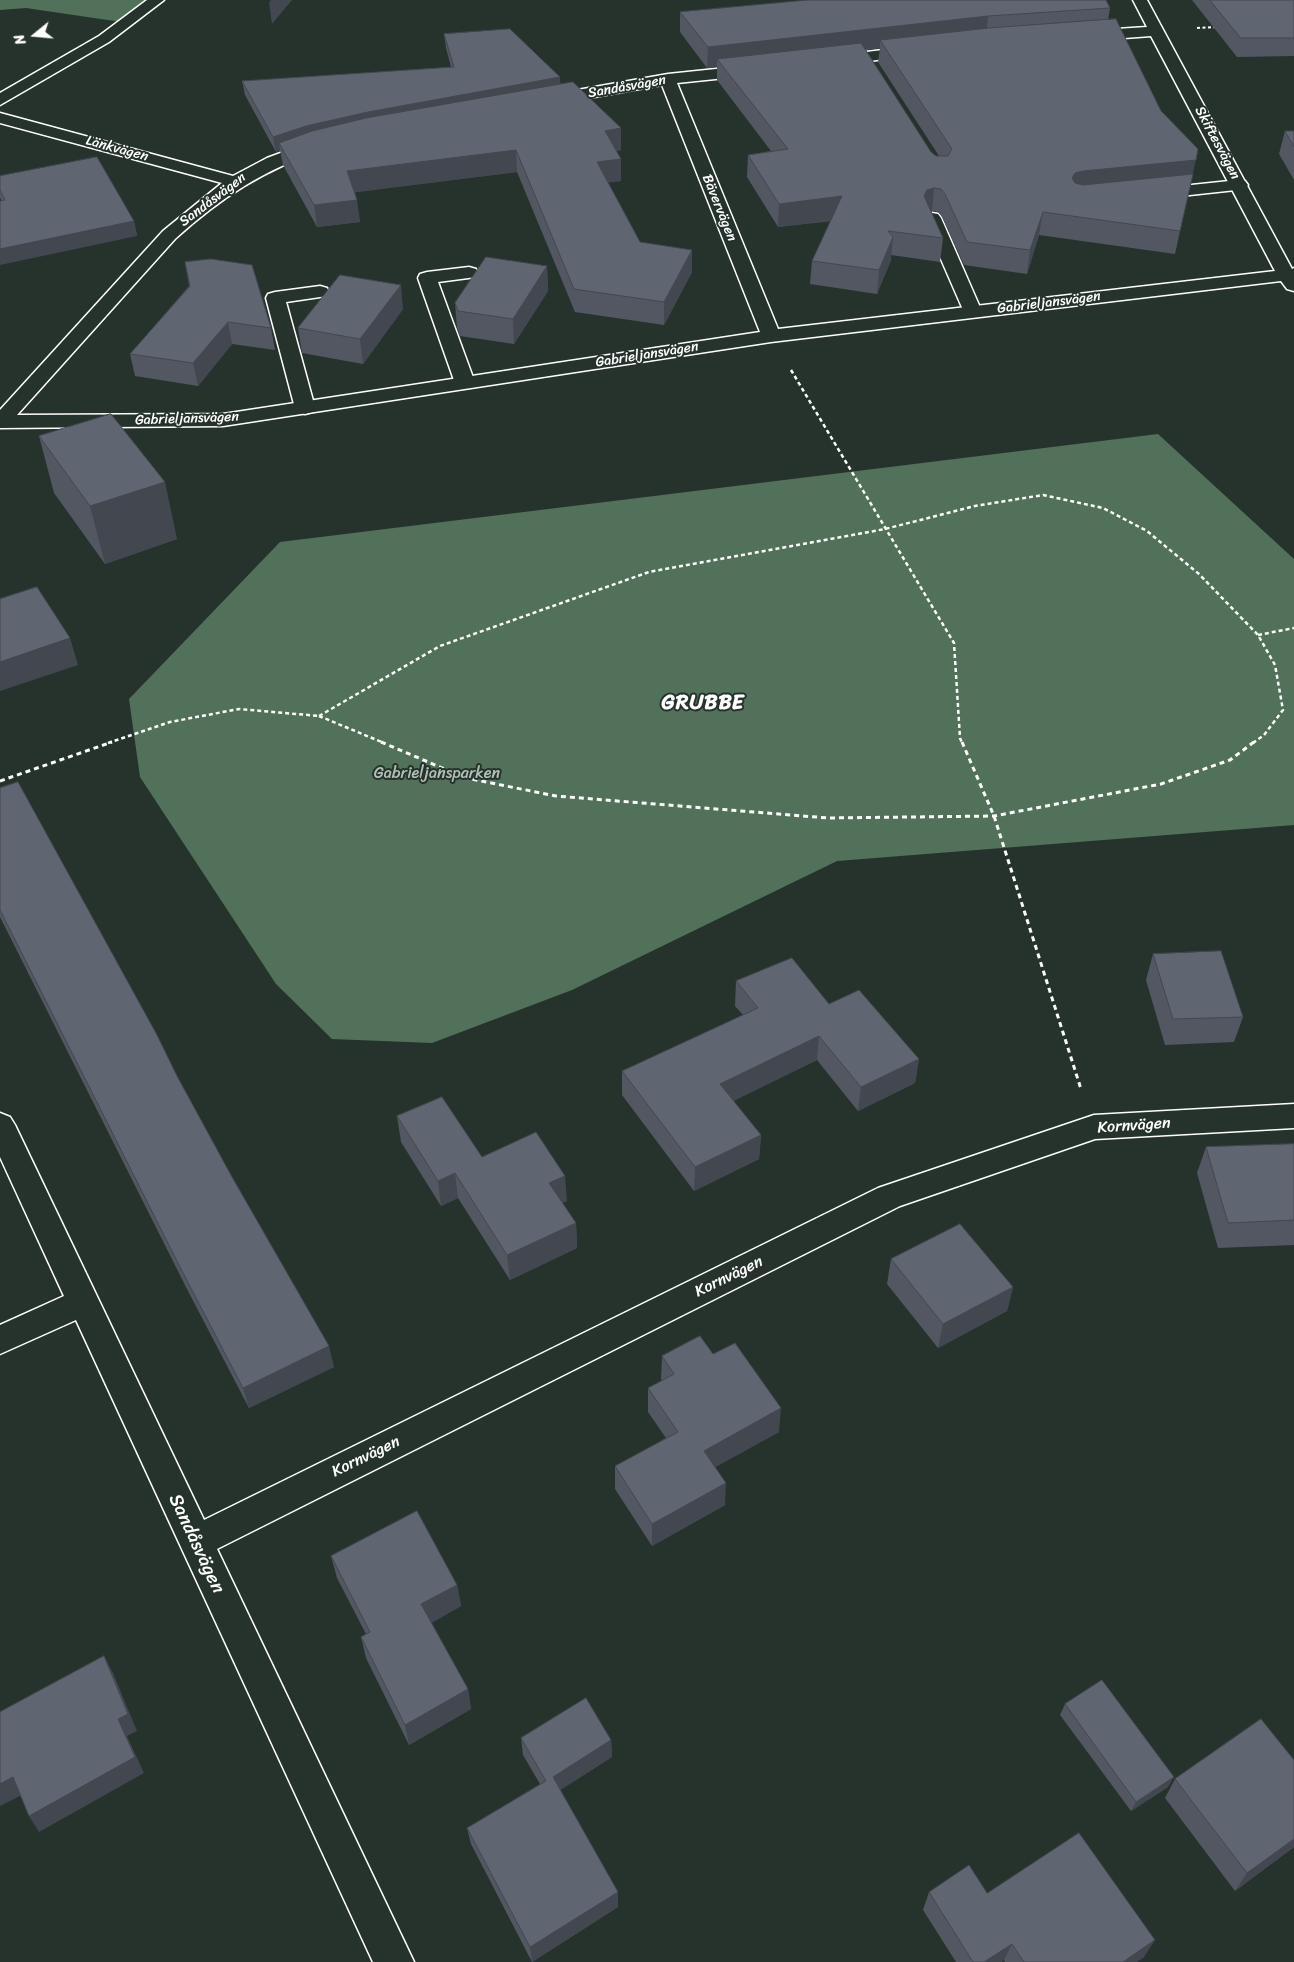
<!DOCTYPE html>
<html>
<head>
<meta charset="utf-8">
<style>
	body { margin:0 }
	#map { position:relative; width:1294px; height:1962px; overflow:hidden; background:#26332d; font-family:Sriracha,sans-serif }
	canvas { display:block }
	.north { position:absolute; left:10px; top:10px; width:50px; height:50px; -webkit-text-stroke:4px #26332d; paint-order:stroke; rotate:253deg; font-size:14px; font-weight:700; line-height:20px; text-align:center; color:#fff }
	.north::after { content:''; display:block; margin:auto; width:18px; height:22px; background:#fff; clip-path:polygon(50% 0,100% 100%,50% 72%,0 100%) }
</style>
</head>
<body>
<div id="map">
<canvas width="1294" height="1962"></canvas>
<div class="north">N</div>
</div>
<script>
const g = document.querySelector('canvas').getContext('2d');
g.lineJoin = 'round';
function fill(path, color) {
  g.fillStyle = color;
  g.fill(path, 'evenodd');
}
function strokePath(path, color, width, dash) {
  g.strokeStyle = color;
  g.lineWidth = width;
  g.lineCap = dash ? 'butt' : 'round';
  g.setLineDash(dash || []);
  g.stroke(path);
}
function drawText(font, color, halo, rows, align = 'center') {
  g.font = font + ' Sriracha,sans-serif';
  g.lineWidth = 4;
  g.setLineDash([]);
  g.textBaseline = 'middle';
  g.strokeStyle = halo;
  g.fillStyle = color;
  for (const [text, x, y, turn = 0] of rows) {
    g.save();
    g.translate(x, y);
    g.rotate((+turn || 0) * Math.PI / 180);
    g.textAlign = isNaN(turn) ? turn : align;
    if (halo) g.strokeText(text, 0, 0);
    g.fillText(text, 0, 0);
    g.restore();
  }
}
const green = new Path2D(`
	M0,0H157L128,23L26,8L0,10Z
	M1158,434L1294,559V825L837,861L572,990L432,1043L332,1039L276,984L140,777L129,699L280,542Z`);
const pathFar2 = new Path2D(`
	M1197,28L1216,27`);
const pathFar1 = new Path2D(`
	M791,370L954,643L960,738L962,743
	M1258,635L1294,628
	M319,716L384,743
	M319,716L440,646L649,572L885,529L975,506L1043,495L1103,508L1147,531L1199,574L1258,635L1275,665L1283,710L1264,735L1253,743
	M108,743L170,722L239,709L319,716`);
const path = new Path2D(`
	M381,742L466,778L556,796L828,818L994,816L1161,784L1230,760L1254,742
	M962,742L994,816L1081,1089
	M0,781L112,742`);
const lane = new Path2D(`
	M1239,180L1245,181L1248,185L1245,189L1153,199L1147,198L1144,194L1147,190L1153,189Z
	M932,213L938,214L941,218L982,312L980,316H966L964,312L923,218L926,214Z
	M469,267L476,269L478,273L476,277L438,282L475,383L472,387H458L455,383L418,278L420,274L427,272Z
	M320,286L327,288L329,292L327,296L286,302L315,408L312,412L305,414L298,412L295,408L266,298L268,294L275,292Z`);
const street = new Path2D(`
	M147,0H164L109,42L0,105V93L99,36Z
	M1133,0H1147L1292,269L1294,268V291L1287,289L1281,281L771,342L223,426L0,428V410L163,231L222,183L0,123V113L233,176L267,158L310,142H322L324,146L322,150C265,169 220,198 175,239L17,415L223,414L760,332L662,85L549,105L541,100L549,95L668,74L754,65L762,70L754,75L677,83L778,329L1275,271L1151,36L1085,41L1077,36L1085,31L1147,27Z
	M915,46L920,48L923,51L920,54L834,66L826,61L834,56Z
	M1294,1104V1128L1095,1139L900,1206L217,1549L414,1962H373L76,1320L0,1354V1325L64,1296L0,1157V1113L10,1117L15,1125L204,1520L878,1188L1094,1115Z`);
const wall = new Path2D(`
	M1192,0H1294V56L1237,57Z
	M1110,8L1108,20L1161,111L1198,149L1175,254L1039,235L1027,274L964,265L942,217L938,212L932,211H931L943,238L940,262L891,255V260L877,294L810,284L812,261L831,221L778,227L747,177L748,155L771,151L717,80V67L707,68L680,32V12ZM880,48L878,62L939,156H936L931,152L866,50Z
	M444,34L561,84L621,128V150L617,151L621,181L608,182L640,242L692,272L664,325L575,312L517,172L355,192L360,222L317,227L283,165L280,150L276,152L245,95L242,81L451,67L446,48Z
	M1285,131H1294V180L1279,154Z
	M0,176L134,221L137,236L2,201L0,198Z
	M185,262L271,328L275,350L232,344L198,386L135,376L130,354L189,286Z
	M547,266L548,291L514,344L460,336L457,328L455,303Z
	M403,309L363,364L302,353L298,328Z
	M39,436L177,539L105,564L54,493Z
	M0,788L177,1076L334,1367L249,1408L188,1291L0,917Z
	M1153,954L1243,1017L1234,1042L1165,1045L1146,980Z
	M736,981L829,1004L919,1059L915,1083L858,1111L817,1060L733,1101L761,1135L759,1159L694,1191L622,1095V1071L743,1015L735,1006Z
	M397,1116L482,1157L567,1201L562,1203L576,1223L577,1248L510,1280L458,1198L441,1206L401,1142Z
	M1294,1144V1245L1218,1248L1197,1173L1206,1147Z
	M891,1259L1013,1287L1007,1311L938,1348L887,1284Z
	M713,1354L779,1432L715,1467L725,1505L652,1546L615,1489V1466L666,1438L648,1412V1388L662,1381L661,1379L662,1356Z
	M331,1556L457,1585L461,1606L431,1623L468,1689L471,1709L409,1745L366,1658L361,1637L366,1634L337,1578Z
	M1065,1704L1168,1787L1131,1811L1060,1715Z
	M521,1738L611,1740L612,1757L560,1790L618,1892V1907L532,1962L471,1844L467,1828L540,1784L523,1755Z
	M1175,1779L1294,1847L1235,1891L1165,1798Z
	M929,1892L987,1893L1144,1957L1136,1962H1005L1004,1960L1001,1962H956L923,1910Z`);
const shadedWall = new Path2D(`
	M271,0H292L272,24L269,3Z
	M988,16L986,36L880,40V48L723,66L717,59V67L707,68L708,47Z
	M560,77L561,91L279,143L280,150L276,152L273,137L306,126L368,112Z
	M621,128V150L606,153L605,131Z
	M1198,149L1175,254L1191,183L1072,196V178L1075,173Z
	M516,150L517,172L350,193L347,171Z
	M621,159V181L598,184L597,162Z
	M934,188L932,211L924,213V196L927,190Z
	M842,196L841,219L778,227L779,204Z
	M357,200L360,222L317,227L314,205Z
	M1043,212L1039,235L1027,274L1030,250Z
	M134,221L137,236L0,265V249Z
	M893,237L891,260L877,294L879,270Z
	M692,250V272L664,325V302Z
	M547,266L548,291L514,344L513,319Z
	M401,285L403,309L363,364L360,339Z
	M228,322L232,344L198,386L193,363Z
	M165,482L177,539L105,564L90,506Z
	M70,638L78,665L0,691V662Z
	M819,1036L817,1060L719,1108L720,1084Z
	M919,1059L915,1083L858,1111L861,1087Z
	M761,1135L759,1159L694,1191L695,1167Z
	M455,1173L458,1198L441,1206L438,1181Z
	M565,1176L567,1201L551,1208L549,1183Z
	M576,1223L577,1248L510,1280L507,1255Z
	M1013,1287L1007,1311L938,1348L943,1324Z
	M329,1346L334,1367L249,1408L243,1388Z
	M781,1408L779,1432L703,1474L704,1451Z
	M726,1483L725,1505L652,1546V1524Z
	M457,1585L461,1606L426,1626L421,1604Z
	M104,1656L113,1673L137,1731L127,1736L144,1773L39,1832L29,1816Z
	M468,1689L471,1709L409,1745L405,1725Z
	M611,1740L612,1757L554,1794L553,1777Z
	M13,1777L24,1794L0,1806V1784Z
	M1174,1777L1168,1787L1131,1811L1136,1802Z
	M1294,1839V1847L1235,1891L1247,1873Z
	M618,1892V1907L532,1962L530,1947Z
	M1155,1940L1144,1957L1136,1962H1123Z
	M1012,1944L1004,1960L1001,1962H984Z`);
const building = new Path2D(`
	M808,0H1106L1110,8L988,16L708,47L680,12Z
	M1210,0H1294V38H1241Z
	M1116,19L1161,111L1198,149L1196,160L1083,171L1075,173L1072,178L1075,183L1083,185L1193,174L1180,231L1043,212L1030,250L967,242L945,194L941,189L934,188L927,190L924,196L943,238L888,231L893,237L879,270L812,261L842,196L779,204L748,155L788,149L717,59L861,43L931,152L936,156H948L952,149L880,40L989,28Z
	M510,29L560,77L368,112L306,126L273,137L242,81L454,67L444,34Z
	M573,82L621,128L605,131L621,159L597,162L640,242L692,250L664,302L574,289L516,150L347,171L357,200L314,205L279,143L312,131L366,118Z
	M1285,131H1294V146Z
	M97,157L134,221L0,249V201L5,200L0,190V176Z
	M486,257L547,266L513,319L458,311L455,303Z
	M211,259L252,265L271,328L228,322L193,363L130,354L190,286L185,262Z
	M340,275L401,285L360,339L298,328Z
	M111,414L165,482L90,506L39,436Z
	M37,587L70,638L0,662V599Z
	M18,782L157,1035L177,1076L232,1177L329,1346L243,1388L181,1269L0,910V788Z
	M1221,951L1243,1017L1173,1019L1153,954Z
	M792,958L829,1004L859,990L919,1059L861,1087L819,1036L720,1084L761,1135L695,1167L622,1071L758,1008L736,981Z
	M442,1097L482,1157L536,1132L565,1176L549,1183L576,1223L507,1255L455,1173L438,1181L397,1116Z
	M1294,1144V1220L1228,1223L1206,1147Z
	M960,1224L1013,1287L943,1324L891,1259Z
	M700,1336L713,1354L735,1343L781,1408L704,1451L726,1483L652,1524L615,1466L678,1432L648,1388L674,1374L662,1356Z
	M417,1511L457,1585L421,1604L468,1689L405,1725L361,1637L370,1632L331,1556Z
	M104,1656L128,1714L118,1719L135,1757L29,1816L13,1777L0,1784V1712Z
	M1102,1680L1174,1777L1136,1802L1065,1704Z
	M586,1698L611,1740L553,1777L618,1892L530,1947L467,1828L546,1781L521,1738Z
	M1261,1719L1294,1760V1839L1247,1873L1175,1779Z
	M1079,1833L1155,1940L1123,1962H1024L1012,1944L984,1962H973L929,1892L969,1865L987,1893Z`);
const farStreetnames = [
	["Sandåsvägen",627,87,-10],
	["Skiftesvägen",1217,143,62],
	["Länkvägen",117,149,15],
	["Sandåsvägen",213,200,-37],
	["Bävervägen",719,208,68],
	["Gabrieljansvägen",1049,303,-7],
	["Gabrieljansvägen",647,355,-9],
	["Gabrieljansvägen",187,419,-2]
];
const parkNames = [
	["Gabrieljansparken",437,774]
];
const streetNames = [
	["Kornvägen",1134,1126,-4],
	["Kornvägen",729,1277,-26],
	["Kornvägen",366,1457,-26]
];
const nearStreetnames = [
	["Sandåsvägen",196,1544,65]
];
const districtNames = [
	["GRUBBE",703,704]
];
fill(green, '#52715a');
strokePath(lane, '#fff', 3);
strokePath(street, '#fff', 3);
strokePath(pathFar2, '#fff', 2, [3, 2.5]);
strokePath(pathFar1, '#fff', 2.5, [4, 3]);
strokePath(path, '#fff', 3, [5, 4]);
fill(lane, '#26332d');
fill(street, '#26332d');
fill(wall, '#535762');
fill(shadedWall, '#434750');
fill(building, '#606572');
strokePath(building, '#434750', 1);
drawText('14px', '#fff', '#26332d', farStreetnames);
drawText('16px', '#b1bfb5', '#26332d', parkNames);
drawText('16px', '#fff', '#26332d', streetNames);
drawText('19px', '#fff', '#26332d', nearStreetnames);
g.letterSpacing = '1px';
drawText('bold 21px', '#fff', '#26332d', districtNames);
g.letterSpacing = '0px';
</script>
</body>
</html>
